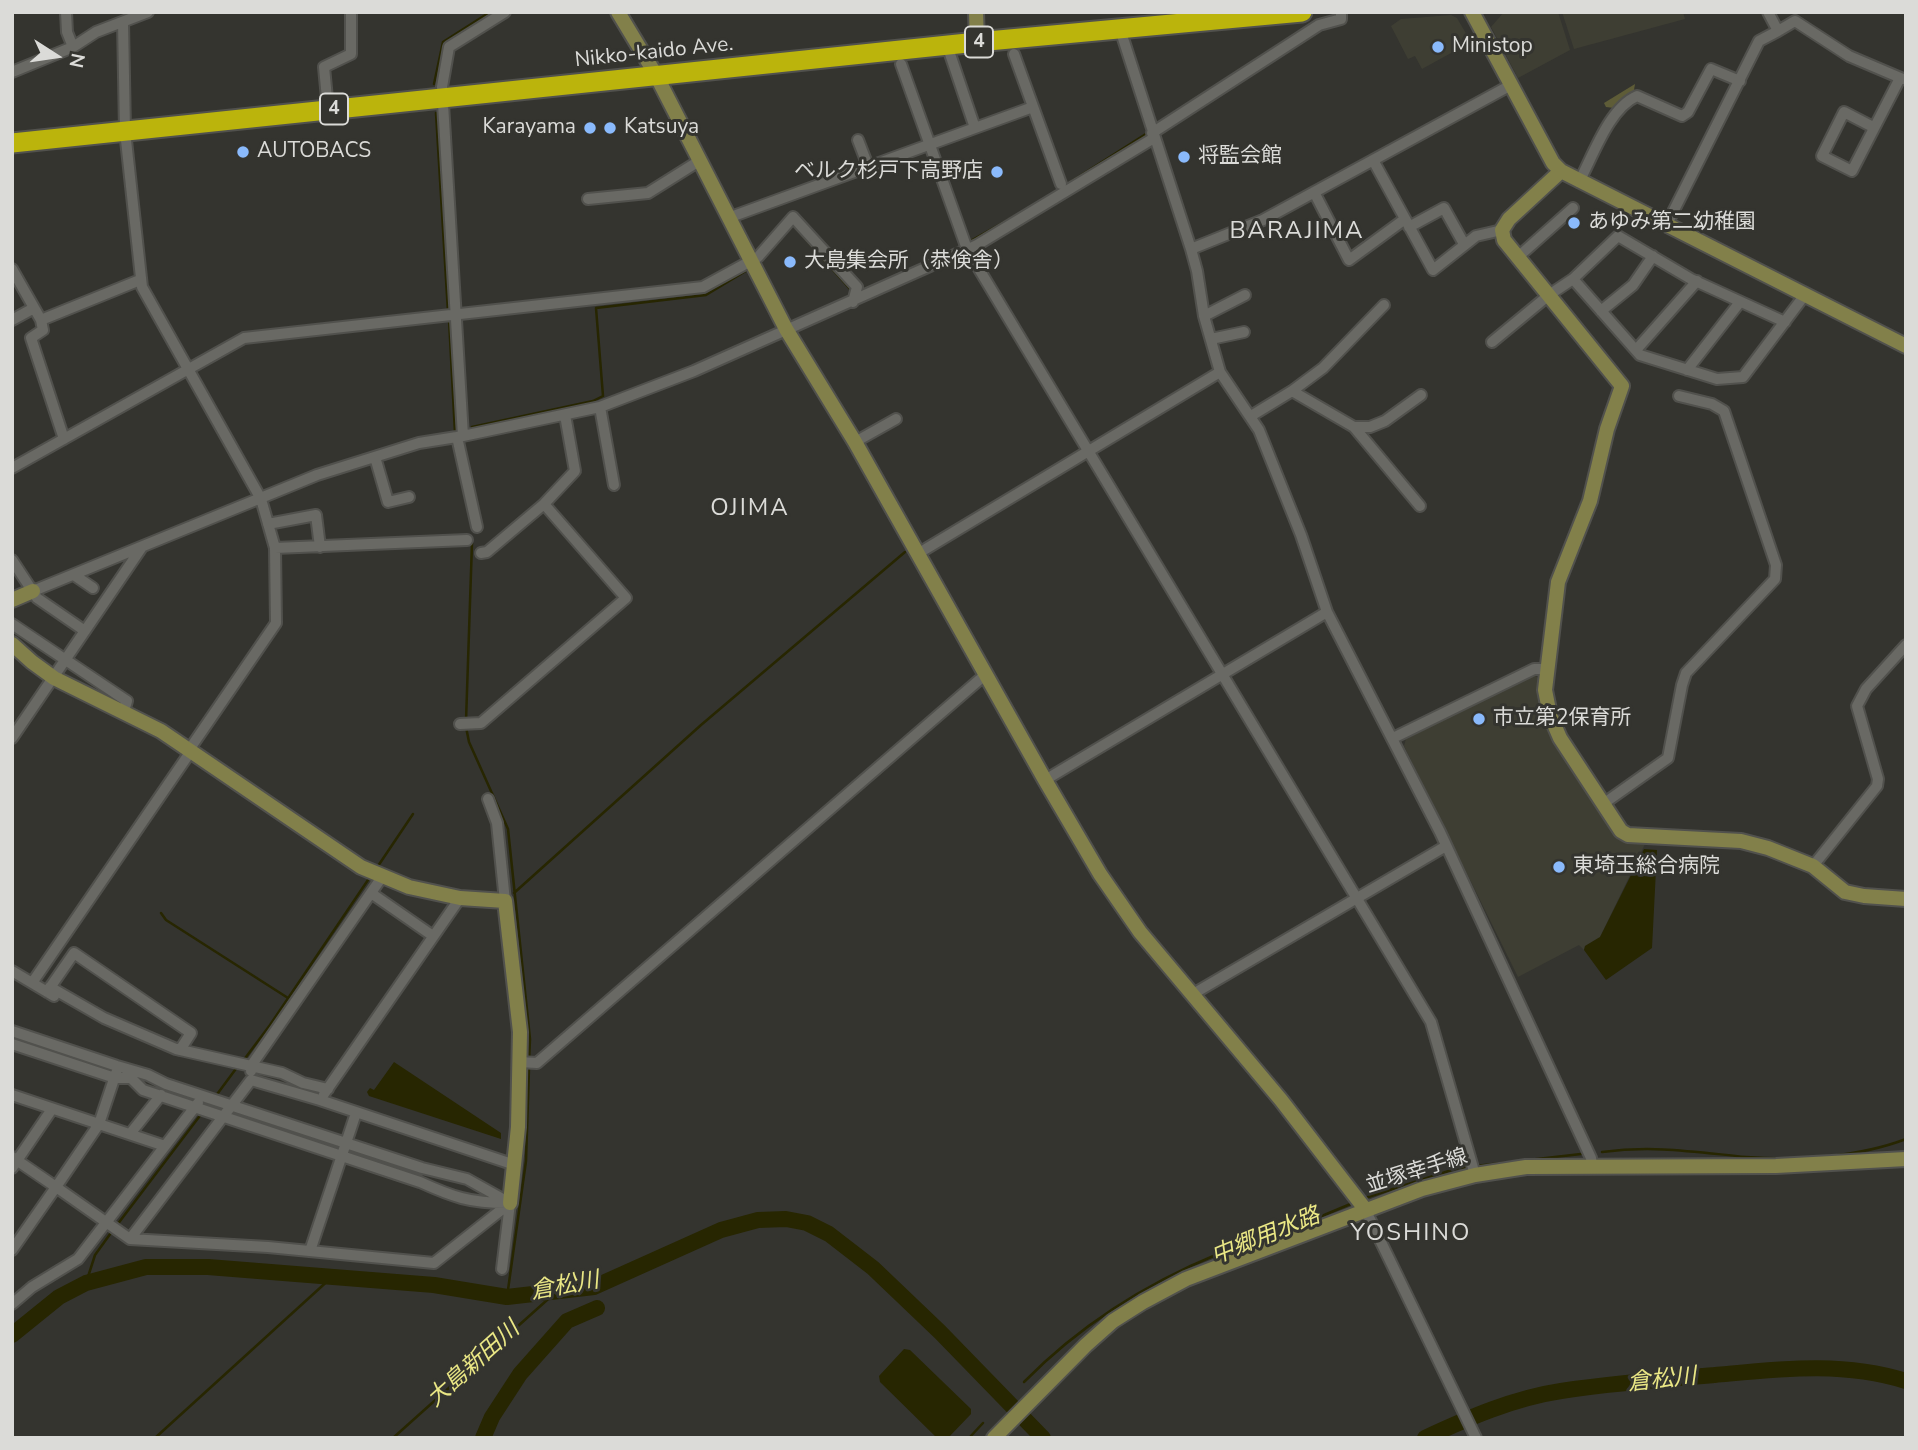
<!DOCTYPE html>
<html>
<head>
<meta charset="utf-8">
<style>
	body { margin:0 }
	#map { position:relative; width:1918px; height:1450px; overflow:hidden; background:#34342f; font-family:"Nunito Sans",sans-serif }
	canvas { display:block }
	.frame { position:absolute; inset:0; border:14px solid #dbdbd8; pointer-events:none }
	.north { position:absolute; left:21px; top:21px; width:70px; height:70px; -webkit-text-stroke:5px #34342f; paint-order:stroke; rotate:102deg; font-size:19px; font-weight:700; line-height:28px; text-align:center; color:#dbdbd8 }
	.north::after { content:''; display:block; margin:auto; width:24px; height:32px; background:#dbdbd8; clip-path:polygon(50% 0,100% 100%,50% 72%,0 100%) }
</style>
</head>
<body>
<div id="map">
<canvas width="1918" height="1450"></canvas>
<div class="frame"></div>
<div class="north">N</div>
</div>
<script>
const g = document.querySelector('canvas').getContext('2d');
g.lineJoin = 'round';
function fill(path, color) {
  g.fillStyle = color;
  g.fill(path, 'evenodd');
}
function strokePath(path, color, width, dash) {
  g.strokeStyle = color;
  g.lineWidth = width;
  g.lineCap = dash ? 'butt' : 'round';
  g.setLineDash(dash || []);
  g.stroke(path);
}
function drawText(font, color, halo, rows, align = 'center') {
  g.font = font + ' "Nunito Sans","Noto Sans JP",sans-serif';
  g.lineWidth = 6;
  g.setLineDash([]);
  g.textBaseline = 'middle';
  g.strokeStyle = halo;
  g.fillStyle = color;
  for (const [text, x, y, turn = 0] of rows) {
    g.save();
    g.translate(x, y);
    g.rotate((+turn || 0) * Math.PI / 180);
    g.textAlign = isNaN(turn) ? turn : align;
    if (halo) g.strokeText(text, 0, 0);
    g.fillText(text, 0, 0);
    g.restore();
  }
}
const built = new Path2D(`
	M1504,12H1558L1570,50L1518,78L1491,27Z
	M1562,12H1683L1685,19L1574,49Z
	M1451,15L1457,18L1471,42L1422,69L1415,56L1408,59L1391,26L1401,19Z
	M1534,675L1540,679L1541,712L1562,752L1624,839L1645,844L1600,937L1585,946L1584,950L1579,945L1518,977L1404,746L1406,739Z`);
const green = new Path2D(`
	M1635,84L1634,90L1614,108L1606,107L1604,103Z`);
const water = new Path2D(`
	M1644,849L1657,850L1652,948L1606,980L1584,950L1585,946L1600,937Z
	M394,1062L501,1133V1139L369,1096L367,1092L370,1088L374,1090Z
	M904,1349L910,1350L971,1409V1414L948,1438H937L880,1382L879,1376Z`);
const stream = new Path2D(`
	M434,84L443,42L490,12
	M436,113L448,312
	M1072,181L1149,132
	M792,224L851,290
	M967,243L1034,205
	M449,319L455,433
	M472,427L593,401L603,396L596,308L706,295L749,269
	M466,721L472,543
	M466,727L469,742L508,829L530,1039L529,1061
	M376,869L413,814
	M514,893L701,725L905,552
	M161,913L166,920L288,998
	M243,1061L270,1025L370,877
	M215,1097L238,1066
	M1602,1152C1654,1145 1695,1152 1746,1157C1797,1161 1859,1157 1906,1139
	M1476,1166L1581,1154
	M1362,1199L1458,1168L1470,1167
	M117,1225L202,1113
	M86,1283L95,1255L113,1230
	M507,1297L526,1161L529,1068
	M1024,1382C1079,1326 1145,1284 1218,1254C1242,1245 1266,1239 1289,1230C1310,1221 1331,1212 1353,1203
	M155,1438L332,1277
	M393,1438L556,1292
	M969,1438L983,1423`);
const river = new Path2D(`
	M12,1335L59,1297L86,1283L146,1267H208L434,1285L507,1297L594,1287L721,1230L758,1220L786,1219L807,1223L829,1234L873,1268L940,1332L1043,1438
	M483,1438L492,1417L520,1374L567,1321L597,1308
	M1425,1438C1468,1418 1514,1398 1561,1391C1612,1383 1664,1379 1715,1375C1780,1369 1842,1361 1906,1381`);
const street = new Path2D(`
	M66,12L67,32L73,47
	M1768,12L1778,31L1795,21L1849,56L1903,79
	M123,22L125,131L142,287L261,499L275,548L276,623L189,750
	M1120,29L1191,249L1197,271L1204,316L1220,372L1259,430L1301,535L1327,612L1440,832L1591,1158L1592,1165
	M1014,54L1061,184
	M901,64L967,249L1431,1022L1475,1175
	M12,72L73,47L96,32L148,12
	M328,109L324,67L351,54V12
	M1873,127L1844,112L1822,156L1852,171L1900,78
	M975,128L1033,107
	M1152,133L1319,25L1341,19V12
	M858,140L868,166
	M1373,160L1433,270L1476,236L1502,230
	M1579,182C1593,156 1609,108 1637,96L1682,116L1688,112L1711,69L1740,81
	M1314,192L1349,260L1405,219
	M588,199L648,193L699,161
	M728,218L975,128L947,45
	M1666,226L1759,41L1778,31
	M1409,227L1444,208L1464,244
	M1191,249L1263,220L1511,85
	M1518,257L1573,208
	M12,269L41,320L140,280
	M1601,311L1633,285L1653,256
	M1204,316L1245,295
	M12,320L34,308
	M41,320L43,330L31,338L64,439
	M1785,322L1691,279L1618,236L1573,279L1640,355L1717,379L1743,377L1804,296
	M1211,339L1244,332
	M1492,342L1549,295L1573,279
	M1636,350L1697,281
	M1687,370L1740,302
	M1292,391L1323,368L1384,305
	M600,407L614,485
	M1251,416L1292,391L1354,427H1370L1385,421L1421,395
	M1354,427L1420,506
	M463,436L442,87L449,47L505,12
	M457,437L477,527
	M855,442L896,419
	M375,457L388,502L409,497
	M12,468L244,338L703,287L758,257L793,217L857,287L853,302
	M268,524L316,515L320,547
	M275,548L467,540
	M481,553L487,552L544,504L575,471L565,415
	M919,553L1220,372
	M12,560L37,598L85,631
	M74,575L93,588
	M33,591L317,475L419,443L463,436L600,407L694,371L977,245L1154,138
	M12,624L127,701L124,711
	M460,724L481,723L626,598L544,504
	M12,738L142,547
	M1393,738L1534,669H1546
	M1045,780L1327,612
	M488,799L497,823L505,901
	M1603,804L1668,758L1682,685L1686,673L1775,579L1776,565L1724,411L1712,404L1679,396
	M1813,866L1877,786L1878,779L1857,706L1866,689L1906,645
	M371,893L433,936
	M12,971L54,996
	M32,983L191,751
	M50,987L104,1018L176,1049L282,1073L303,1083L328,1089
	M47,992L74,953L191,1033L180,1050
	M1193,994L1446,846
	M12,1031L117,1066L148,1075L166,1084L422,1168L467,1179L510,1203
	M12,1044L115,1078H131L143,1090L420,1182C453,1197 470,1203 507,1203
	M519,1062L537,1063L986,674
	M251,1071V1066L382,877
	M324,1094L460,898
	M12,1095L165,1146
	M130,1134L161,1095
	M12,1157L56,1187L99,1124L116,1073
	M12,1168L52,1109
	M1365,1209L1476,1438
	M130,1239L251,1080L320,1100L515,1165
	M12,1250L56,1187L130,1239L268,1247L434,1263L510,1203
	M310,1251L356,1113
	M502,1269L510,1203
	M12,1304L32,1287L78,1259L198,1103`);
const secondary = new Path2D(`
	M618,12L656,75L786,329L855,442L1045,780L1100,874L1140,932L1281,1100L1365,1209
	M976,12L977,42
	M1472,12L1553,163L1561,171L1906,346
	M1561,171L1509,219L1502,230L1504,240L1622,386L1607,429L1590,501L1558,582L1545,690L1550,715L1560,738L1621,831L1628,835L1741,841L1768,848L1813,866L1845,892L1864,896L1906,899
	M12,600L33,591
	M12,644L32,662L54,678L161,731L361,867L409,887L460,898L505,901L520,1032L518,1127L510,1203
	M994,1438L1086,1345L1113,1321L1143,1302L1186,1279L1422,1189L1475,1175L1526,1167L1776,1166L1906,1159`);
const highway = new Path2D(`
	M12,143L977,42L1302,12`);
const markers = [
	[1438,47,7,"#8abafc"],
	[590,128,7,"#8abafc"],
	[610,128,7,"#8abafc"],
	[243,152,7,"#8abafc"],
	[1184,157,7,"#8abafc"],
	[997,172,7,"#8abafc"],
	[1574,223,7,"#8abafc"],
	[790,262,7,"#8abafc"],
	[1479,719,7,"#8abafc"],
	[1559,867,7,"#8abafc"]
];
const shields = [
	[979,42,28],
	[334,109,28]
];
const shieldNames = [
	["4",979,42],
	["4",334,109]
];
const poiNames = [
	["Ministop",1452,47],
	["Karayama",576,128,"right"],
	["Katsuya",624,128],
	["AUTOBACS",257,152],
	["将監会館",1198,157],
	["ベルク杉戸下高野店",983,172,"right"],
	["あゆみ第二幼稚園",1588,223],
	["大島集会所（恭倹舎）",804,262],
	["市立第2保育所",1493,719],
	["東埼玉総合病院",1573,867]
];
const streetNames = [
	["Nikko-kaido Ave.",654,53,-6],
	["並塚幸手線",1417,1172,-17]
];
const waterNames = [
	["中郷用水路",1266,1237,-22],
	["倉松川",565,1287,-10],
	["大島新田川",474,1365,-42],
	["倉松川",1662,1381,-6]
];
const quarterNames = [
	["BARAJIMA",1297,232],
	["OJIMA",750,509],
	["YOSHINO",1411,1234]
];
fill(built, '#3e3e33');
fill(green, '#5e5c37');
fill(water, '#272601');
strokePath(stream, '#272601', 2.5);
strokePath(river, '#272601', 16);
strokePath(street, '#51514d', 14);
strokePath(secondary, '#51514d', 18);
strokePath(highway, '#51514d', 23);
strokePath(street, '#696964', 10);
strokePath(secondary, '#82804a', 14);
strokePath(highway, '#bbb40c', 19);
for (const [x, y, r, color] of markers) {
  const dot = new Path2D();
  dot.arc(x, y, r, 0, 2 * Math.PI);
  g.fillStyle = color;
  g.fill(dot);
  strokePath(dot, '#34342f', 2.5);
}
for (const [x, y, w] of shields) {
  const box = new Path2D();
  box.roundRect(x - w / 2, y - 15.5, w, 31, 5);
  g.fillStyle = '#34342f';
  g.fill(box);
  strokePath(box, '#dbdbd8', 2);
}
drawText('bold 19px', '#dbdbd8', null, shieldNames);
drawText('21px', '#dbdbd8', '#34342f', poiNames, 'left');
drawText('21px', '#dbdbd8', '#34342f', streetNames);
drawText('italic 23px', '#eae785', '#34342f', waterNames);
g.letterSpacing = '2px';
drawText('24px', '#dbdbd8', '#34342f', quarterNames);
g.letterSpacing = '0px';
</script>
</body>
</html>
